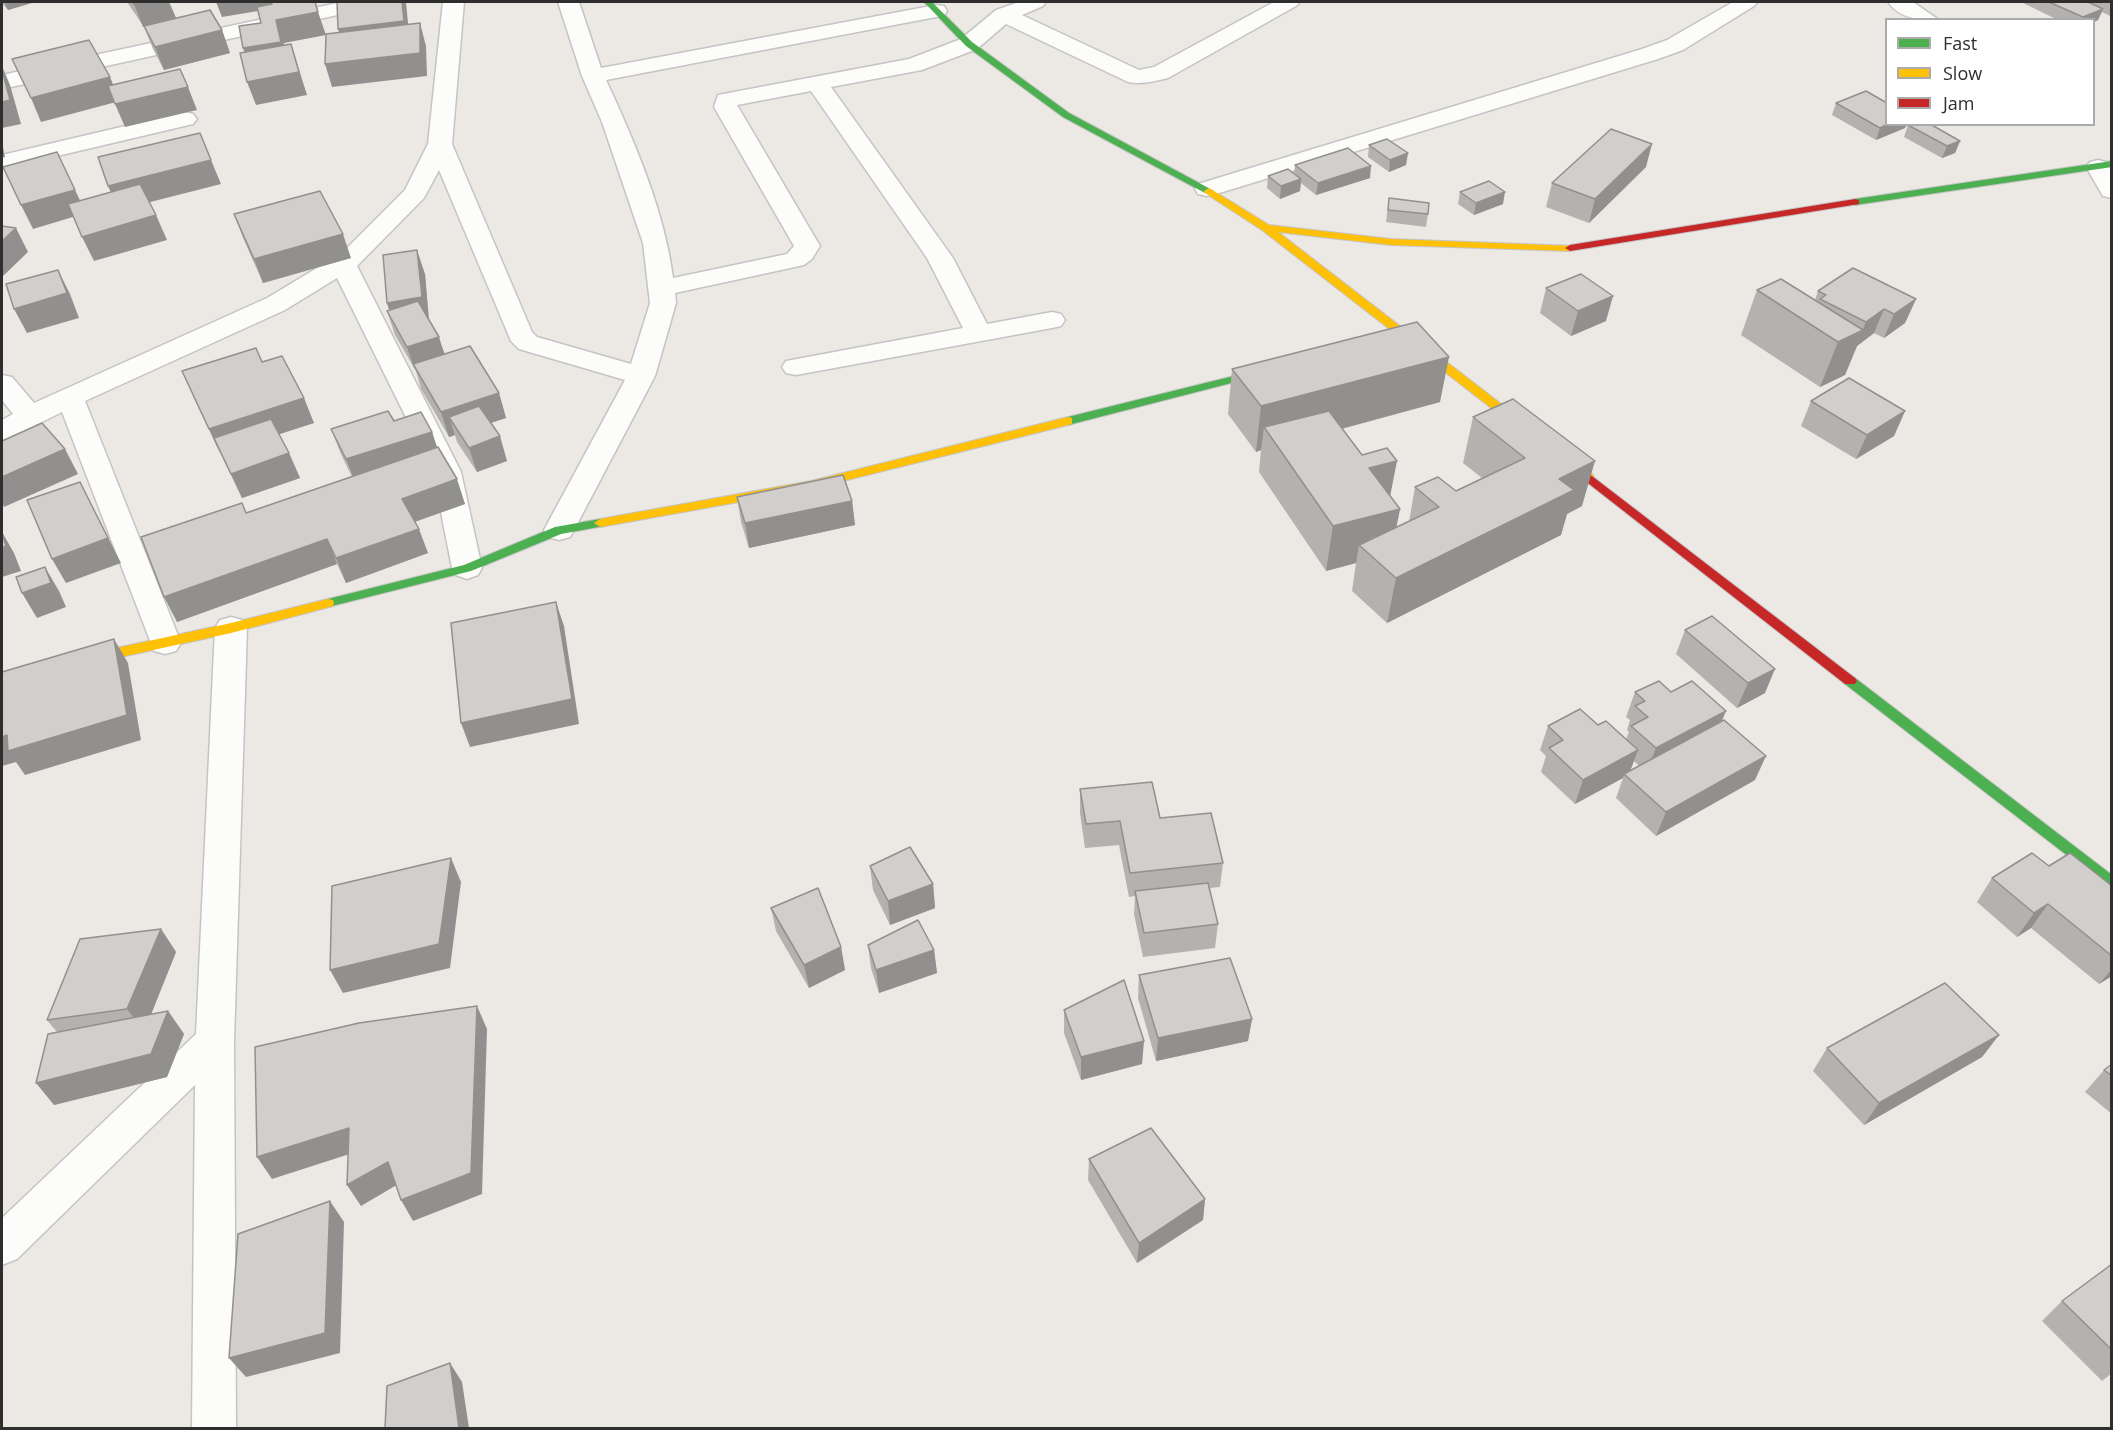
<!DOCTYPE html>
<html>
<head>
<meta charset="utf-8">
<style>
	body { margin:0 }
	#map { position:relative; width:2113px; height:1430px; overflow:hidden; background:#ece8e4; font-family:"Open Sans",sans-serif }
	canvas { display:block }
	.frame { position:absolute; inset:0; border:3px solid #2e2e2e; pointer-events:none }
	.legend { position:absolute; left:1885px; top:18px; width:210px; height:108px; box-sizing:border-box; background:#fff; border:2px solid #ababab; margin:0; padding:8px 10px; list-style:none; font-size:18px; color:#2e2e2e }
	.legend li { display:flex; align-items:center; gap:12px; height:30px }
	.legend b { width:30px; border:2px solid #ababab }
</style>
</head>
<body>
<div id="map">
<canvas width="2113" height="1430"></canvas>
<div class="frame"></div>
<ul class="legend">
<li><b style="height:8px;background:#4caf50"></b>Fast</li>
<li><b style="height:8px;background:#ffc107"></b>Slow</li>
<li><b style="height:8px;background:#c62828"></b>Jam</li>
</ul>
</div>
<script>
const g = document.querySelector('canvas').getContext('2d');
g.lineJoin = 'round';
function strokePath(path, color, width, dash) {
  g.strokeStyle = color;
  g.lineWidth = width;
  g.lineCap = dash ? 'butt' : 'round';
  g.setLineDash(dash || []);
  g.stroke(path);
}
function fill(path, color) {
  g.fillStyle = color;
  g.fill(path, 'evenodd');
}
const street = new Path2D(`
	M342,2H380L376,6L369,8L2,89V75Z
	M443,2H464L452,144L532,332L537,337L631,364L650,303L643,243L602,122L582,76L558,2H579L601,68L936,5L944,6L947,11L944,16L936,17L606,80C634,140 665,213 673,278L787,254L794,246L714,107L718,95L909,59L961,39L996,10L1019,2H1046L1043,6L1022,15L1139,70L1154,67L1274,2H1300L1296,6L1168,78C1155,81 1141,85 1128,82L1006,24L977,49L922,70L831,87L953,258L987,324L1052,312L1061,314L1065,320L1061,326L1052,328L796,375L786,373L782,367L786,361L963,328L927,258L811,91L737,105L820,246L812,259L804,265L675,293L676,303L655,376L574,530L570,537L559,540L548,537L544,530L625,380L519,349L511,341L439,170L424,198L357,266L461,472L482,568L478,575L467,579L456,575L452,568L433,472L337,278L285,310L85,401L181,643L176,651L165,654L154,651L62,412L12,437L2,440V420L13,414L2,400V375L12,377L34,403L267,298L342,253L405,190L428,144Z
	M1733,2H1758L1754,6L1683,50L1658,59L1216,194L1207,196L1198,194L1195,189L1198,184L1642,49L1667,40Z
	M1888,2H1913L1939,20C1920,20 1900,19 1888,2Z
	M185,112L193,114L197,119L193,124L2,169V155Z
	M2098,160L2106,162L2112,170V198L2103,196L2086,167L2090,162Z
	M231,617L242,620L247,628L234,1041L236,1428H192L195,1085L17,1259L2,1265V1218L196,1034L215,628L220,620Z`);
const fast = new Path2D(`
	M924,2H932L972,42L1069,113L1214,191L1213,193H1205L1063,117L966,46Z
	M2112,161V167L1855,205L1850,202L1855,199Z
	M1274,366L1280,369L1278,371L1068,425L1062,421L1068,417Z
	M600,519L604,520L606,523L604,526L561,534L471,571L328,607L322,603L328,599L464,565L555,527Z
	M1850,676L1855,678L2112,875V890L1845,684L1843,681Z`);
const slow = new Path2D(`
	M1209,188L1269,225L1391,239L1574,246L1575,248L1570,251L1391,245L1278,232L1592,474L1594,477L1592,480H1584L1262,230L1205,193L1204,191Z
	M1068,417L1072,418V424L811,489L600,527L594,523L600,519L811,481Z
	M328,599L333,600L334,603L333,606L231,633L2,683V673L231,623Z`);
const jam = new Path2D(`
	M1855,199L1859,200V204L1570,251L1565,248L1570,245Z
	M1588,473L1855,678L1857,681L1855,684H1845L1584,480L1582,477Z`);
const wall = new Path2D(`
	M2,2H35L8,10L2,3Z
	M127,2H169L176,18L222,30L230,53L164,70L153,49L144,27Z
	M2023,2H2112V17L2102,12L2098,20L2094,22V20H2058L2023,3Z
	M1836,103L1887,124H1907L1905,128L1876,140L1832,115Z
	M1908,125L1960,141L1955,153L1942,158L1904,137Z
	M1369,145L1406,165L1389,172L1368,157Z
	M1295,165L1370,178L1316,195L1301,183L1300,191L1280,199L1267,188L1268,176L1294,174Z
	M1646,167L1589,223L1546,207L1552,183Z
	M1460,192L1503,204L1474,215L1458,204Z
	M1389,198L1428,214L1426,227L1386,222Z
	M234,214L351,258L263,283L243,238Z
	M425,274L429,320L445,354L499,393L506,418L491,423L507,461L477,472L457,442L455,435L449,437L421,389L416,371L395,335L387,311L389,310L387,303Z
	M1546,288L1606,321L1571,336L1540,313Z
	M1757,290L1815,300L1818,291L1916,299L1905,323L1884,338L1874,333L1857,346L1845,375L1820,387L1741,335Z
	M262,362L314,423L279,434L289,453L300,478L242,498L225,463L193,396Z
	M1232,369L1440,402L1342,429L1400,509L1396,528L1409,522L1415,487L1456,491L1482,478L1463,463L1473,417L1513,399L1582,506L1567,514L1561,535L1387,623L1352,591L1356,563L1326,571L1259,472L1261,450L1256,452L1228,414Z
	M1811,401L1905,411L1894,436L1856,459L1801,426Z
	M394,421L432,432L437,448L465,504L415,522L428,553L346,583L337,564L177,622L247,513L352,477L341,454L331,429Z
	M737,497L852,501L855,525L749,548L741,522Z
	M1685,630L1765,693L1737,708L1676,654Z
	M1635,692H1671L1722,721L1755,780L1656,836L1616,798L1623,778L1575,804L1541,772L1546,756L1540,750L1548,726L1598,725L1626,739L1629,732L1627,730L1630,720L1626,717ZM1634,761L1639,766L1630,771Z
	M1080,789L1160,818L1223,863L1220,887L1210,888L1218,924L1215,948L1143,957L1134,914L1135,896L1129,897L1119,845L1085,848L1080,813Z
	M870,866L933,884L935,908L890,925L873,890Z
	M2049,866L2112,886V976L2099,984L2031,928L2017,937L1977,902L1992,878Z
	M771,908L841,947L845,970L809,988L776,931Z
	M161,929L176,952L151,1014L168,1011L184,1034L167,1077L54,1105L57,1032L47,1020Z
	M868,945L934,950L937,973L879,993L871,968Z
	M1139,975L1252,1019L1248,1041L1156,1061L1138,998Z
	M1064,1010L1142,1064L1081,1080L1064,1033Z
	M1999,1035L1982,1057L1864,1125L1813,1071L1827,1048Z
	M2112,1064V1114L2085,1092L2104,1070Z
	M1089,1159L1205,1199L1203,1220L1137,1263L1088,1180Z
	M2112,1264V1373L2102,1381L2042,1321L2062,1301Z`);
const shadedWall = new Path2D(`
	M4,2H35L8,10Z
	M145,2H169L176,18L143,27L134,4Z
	M216,2H274L276,8L222,17Z
	M402,2H406L410,44L345,52L338,29Z
	M2103,9L2098,20L2094,22V20H2082L2083,17Z
	M318,12L326,35L284,43L288,65L251,71L243,48L276,20Z
	M420,23L426,46L427,76L332,87L325,64Z
	M222,30L230,53L164,70L155,47Z
	M291,44L307,95L256,105L247,82Z
	M2,66L10,85L21,124L2,128Z
	M110,77L120,101L41,122L31,98Z
	M188,87L197,110L125,127L115,104Z
	M1888,124H1907L1905,128L1876,140L1880,128Z
	M1960,141L1955,153L1942,158L1947,146Z
	M2,142L5,157L2,158Z
	M1652,144L1646,167L1589,223L1595,199Z
	M1408,153L1406,165L1389,172L1390,160Z
	M211,160L221,184L119,210L108,186Z
	M1371,166L1370,178L1316,195L1318,183Z
	M1301,179L1300,191L1280,199L1281,186Z
	M75,190L86,213L33,229L21,205Z
	M1505,192L1503,204L1474,215L1476,203Z
	M156,215L167,240L94,261L82,237Z
	M16,228L28,252L2,277V241Z
	M343,234L351,258L263,283L254,259Z
	M417,250L425,274L429,321H393L387,303Z
	M58,270L70,294L79,318L27,333L14,309Z
	M1613,296L1606,321L1571,336L1578,311Z
	M1916,299L1905,323L1884,338L1894,314Z
	M1884,309L1874,333L1857,346L1845,375L1820,387L1838,342L1862,331L1866,322Z
	M439,337L447,362L413,364L415,371L407,347Z
	M1449,357L1440,402L1277,446L1264,427L1261,450L1256,452L1261,406Z
	M499,393L506,418L459,433L449,417L455,435L449,437L441,412Z
	M304,398L314,423L221,453L214,438L220,454L209,429Z
	M1905,411L1894,436L1856,459L1867,435Z
	M432,432L440,456L356,484L346,459Z
	M500,436L507,461L477,472L469,448Z
	M65,449L78,474L4,507L2,502V477Z
	M289,453L300,478L242,498L231,474Z
	M1397,461L1388,507L1369,468Z
	M1595,461L1582,506L1567,514L1561,535L1387,623L1396,578L1559,479Z
	M457,479L465,504L411,523L402,499Z
	M80,482L121,563L66,583L52,559Z
	M852,501L855,525L749,548L745,523Z
	M1400,509L1391,554L1359,545L1356,563L1326,571L1333,526Z
	M419,529L428,553L346,583L336,558Z
	M2,532L14,553L21,571L2,577Z
	M327,539L337,564L177,622L164,597Z
	M45,567L59,591L66,607L37,618L22,593Z
	M556,602L564,626L579,724L470,747L461,723Z
	M114,639L128,663L141,740L25,775L16,762L2,766V737Z
	M1775,669L1765,693L1737,708L1748,683Z
	M1726,711L1716,735L1646,772L1656,748Z
	M1638,750L1629,774H1624L1623,778L1575,804L1583,780Z
	M1766,756L1755,780L1656,836L1666,812Z
	M451,858L461,882L450,968L343,993L330,970Z
	M933,884L935,908L890,925L888,901Z
	M2048,904L2031,928L2017,937L2034,913Z
	M161,929L176,952L144,1032L127,1009Z
	M841,947L845,970L809,988L804,965Z
	M934,950L937,973L879,993L876,970Z
	M2112,969V976L2099,984Z
	M477,1006L487,1029L482,1194L413,1221L401,1200Z
	M168,1011L184,1034L167,1077L54,1105L36,1083Z
	M1252,1019L1248,1041L1156,1061L1158,1038Z
	M1999,1035L1982,1057L1864,1125L1879,1103Z
	M1144,1041L1142,1064L1081,1080V1057Z
	M349,1128L362,1150L272,1179L257,1157Z
	M388,1162L400,1183L361,1206L347,1185Z
	M1205,1199L1203,1220L1137,1263L1139,1243Z
	M330,1201L344,1222L340,1353L246,1377L229,1358Z
	M450,1363L462,1382L469,1428H459Z`);
const building = new Path2D(`
	M132,2H145L134,4Z
	M271,2H315L318,12L276,20L281,42L243,48L239,26L261,23L257,7L272,4Z
	M337,2H402L404,21L338,29Z
	M2049,2H2088L2103,9L2083,17Z
	M210,10L222,30L155,47L144,26Z
	M420,23V53L325,64L326,34Z
	M89,40L110,77L31,98L12,59Z
	M291,44L299,72L247,82L240,53Z
	M180,69L188,87L115,104L108,86Z
	M2,70L10,100L2,102Z
	M1866,91L1887,103V124H1888L1880,128L1836,103Z
	M1911,124H1930L1960,141L1947,146L1908,125Z
	M1611,129L1652,144L1595,199L1552,183Z
	M200,133L211,160L108,186L98,157Z
	M1387,139L1408,153L1390,160L1369,145Z
	M1348,148L1371,166L1318,183L1295,165Z
	M57,152L75,190L21,205L3,167Z
	M1288,169L1301,179L1281,186L1268,176Z
	M1489,181L1505,192L1476,203L1460,192Z
	M140,184L156,215L82,237L68,204Z
	M320,191L343,234L254,259L234,214Z
	M1389,198L1429,203L1428,214L1388,210Z
	M2,226L16,228L2,241Z
	M417,250L422,297L387,303L383,255Z
	M1853,268L1916,299L1894,314L1884,309L1866,322L1820,299L1826,295L1818,291Z
	M58,270L67,293L14,309L6,284Z
	M1581,274L1613,296L1578,311L1546,288Z
	M1781,279L1863,330L1838,342L1757,290Z
	M418,301L439,337L407,347L387,311Z
	M1417,322L1449,357L1261,406L1232,369Z
	M470,346L499,393L441,412L413,364Z
	M256,348L262,362L282,356L304,398L209,429L182,371Z
	M1849,378L1905,411L1867,435L1811,401Z
	M1513,399L1595,461L1559,479L1574,490L1396,578L1359,545L1439,507L1415,487L1438,477L1456,491L1525,458L1473,417Z
	M479,406L500,436L469,448L449,417Z
	M388,411L394,421L421,412L432,432L346,459L331,429Z
	M1329,411L1362,455L1387,448L1397,461L1369,468L1400,509L1333,526L1264,427Z
	M271,419L289,453L231,474L214,438Z
	M42,423L65,449L2,477V441Z
	M438,447L457,479L402,499L419,529L336,558L327,539L164,597L141,537L242,503L246,513Z
	M843,475L852,501L745,523L737,497Z
	M80,482L108,538L52,559L27,500Z
	M2,533L6,546L2,548Z
	M45,567L51,583L22,593L16,577Z
	M556,602L572,699L461,723L451,623Z
	M1712,616L1775,669L1748,683L1685,630Z
	M114,639L127,715L8,751L7,735L2,737V672Z
	M1659,681L1671,692L1692,681L1726,711L1656,748L1631,726L1648,717L1635,706L1645,701L1635,692Z
	M1580,709L1598,725L1606,721L1638,750L1583,780L1549,748L1563,740L1548,726Z
	M1724,720L1766,756L1666,812L1624,774Z
	M1152,782L1160,818L1211,813L1223,863L1130,873L1120,821L1086,824L1080,789Z
	M910,847L933,884L888,901L870,866Z
	M2032,853L2049,866L2070,853L2112,886V956L2048,904L2034,913L1992,878Z
	M451,858L439,944L330,970L332,886Z
	M1208,883L1218,924L1144,933L1135,891Z
	M818,888L841,947L804,965L771,908Z
	M918,920L934,950L876,970L868,945Z
	M161,929L127,1009L47,1020L80,939Z
	M1230,958L1252,1019L1158,1038L1139,975Z
	M1124,980L1144,1041L1081,1057L1064,1010Z
	M1945,983L1999,1035L1879,1103L1827,1048Z
	M477,1006L471,1173L401,1200L388,1162L347,1185L349,1128L257,1157L255,1047L359,1023Z
	M168,1011L151,1054L36,1083L48,1034Z
	M2112,1064V1076L2104,1070Z
	M1151,1128L1205,1199L1139,1243L1089,1159Z
	M330,1201L325,1333L229,1358L238,1234Z
	M2112,1264V1350L2062,1301Z
	M450,1363L459,1428H385L387,1386Z`);
strokePath(street, '#c5c4c5', 3);
strokePath(fast, '#c5c4c5', 2);
strokePath(slow, '#c5c4c5', 2);
strokePath(jam, '#c5c4c5', 2);
fill(street, '#fcfcfb');
fill(fast, '#4caf50');
fill(slow, '#ffc107');
fill(jam, '#c62828');
fill(wall, '#b4b1af');
fill(shadedWall, '#92908e');
fill(building, '#d1cecb');
strokePath(building, '#92908e', 1.5);
</script>
</body>
</html>
